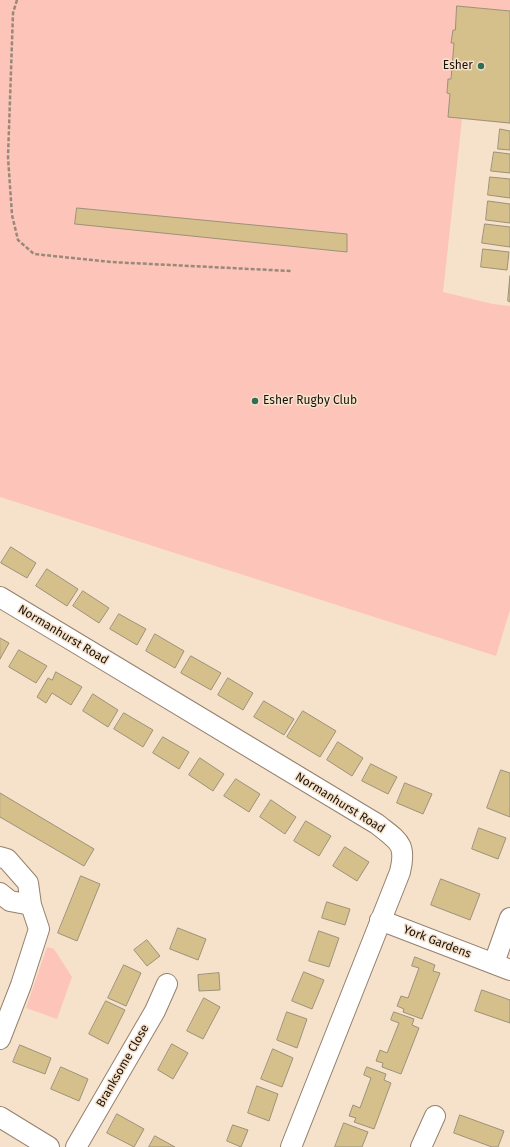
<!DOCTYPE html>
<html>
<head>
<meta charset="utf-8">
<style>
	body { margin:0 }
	canvas { display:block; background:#f6e1cb }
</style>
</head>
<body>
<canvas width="510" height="1147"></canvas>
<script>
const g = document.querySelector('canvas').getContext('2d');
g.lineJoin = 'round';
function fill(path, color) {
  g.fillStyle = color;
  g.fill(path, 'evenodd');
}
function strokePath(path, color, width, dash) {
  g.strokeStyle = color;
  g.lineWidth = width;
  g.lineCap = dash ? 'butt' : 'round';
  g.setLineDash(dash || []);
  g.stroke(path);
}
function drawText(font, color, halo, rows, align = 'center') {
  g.font = font + ' "Fira Sans",sans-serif';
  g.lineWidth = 3;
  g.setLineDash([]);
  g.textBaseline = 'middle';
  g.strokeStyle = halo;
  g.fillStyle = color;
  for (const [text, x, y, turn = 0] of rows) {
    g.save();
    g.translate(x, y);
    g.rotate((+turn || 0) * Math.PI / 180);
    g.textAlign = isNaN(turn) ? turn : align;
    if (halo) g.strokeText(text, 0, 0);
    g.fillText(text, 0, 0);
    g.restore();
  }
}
const green = new Path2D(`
	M0,0H510V124L462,119L443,292L493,304L510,306V610L496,656L0,497Z
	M47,947L54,949L72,977L57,1019L26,1008Z`);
const building = new Path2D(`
	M457,6L510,11V123L448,117L450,94L447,93L448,79H451L454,43H451L453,30H455Z
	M500,129L510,131V150L498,149Z
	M494,152L510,154V173L491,171Z
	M490,177L510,179V198L488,195Z
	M488,201L510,204V223L486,220Z
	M77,208L347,234V252L75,224Z
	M485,224L510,227V247L482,243Z
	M483,249L509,252L507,270L481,267Z
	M510,276V302L508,301Z
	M11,547L36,563L27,578L1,563Z
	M47,569L78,589L67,606L36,586Z
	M83,591L109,608L99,623L73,606Z
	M119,614L146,629L137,645L110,629Z
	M155,634L184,651L175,668L146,651Z
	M0,638L9,643L0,659Z
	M19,650L47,666L36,683L9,667Z
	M191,656L221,673L211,690L181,673Z
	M56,672L82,687L71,705L52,693L46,703L37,697L48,678L52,680Z
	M228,678L253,693L243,710L218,695Z
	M93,694L118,710L108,727L83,711Z
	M264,701L294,719L284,735L254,717Z
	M303,711L336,731L320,757L287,737Z
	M124,713L153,730L143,747L114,729Z
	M163,737L189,752L179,769L153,753Z
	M338,742L363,758L352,776L327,760Z
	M200,758L224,774L213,791L189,775Z
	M371,764L397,777L388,794L362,781Z
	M501,770L510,773V817L487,808Z
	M236,779L260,794L249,812L224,796Z
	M405,783L432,794L423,814L397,803Z
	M0,793L94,849L84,866L0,817Z
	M271,800L296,817L285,834L260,817Z
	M306,821L331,836L319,856L294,841Z
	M479,828L506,838L498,859L472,849Z
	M345,847L369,862L357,881L333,866Z
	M81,876L100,884L77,941L58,933Z
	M441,879L480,894L470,920L431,905Z
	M327,902L350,909L345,925L322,918Z
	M178,928L206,939L198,960L170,949Z
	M319,931L339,938L329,967L309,961Z
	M147,940L160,956L147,966L134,950Z
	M415,957L435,965L433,971L440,973L422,1019L403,1012L404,1009L397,1006L401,996L408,998L419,968L412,966Z
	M124,965L141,973L126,1006L108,998Z
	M304,972L324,980L312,1009L292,1001Z
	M219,973L220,990L199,991L198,975Z
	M482,990L510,1000V1023L475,1011Z
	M204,998L220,1007L203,1039L187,1031Z
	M106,1001L125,1010L108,1044L89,1034Z
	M287,1012L307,1019L297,1048L277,1040Z
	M394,1012L414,1019L412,1025L419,1028L401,1074L382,1067L383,1063L376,1061L380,1050L387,1053L399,1023L391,1020Z
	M172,1044L188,1053L173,1079L158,1070Z
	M20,1045L51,1058L45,1074L13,1062Z
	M273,1049L293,1058L282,1087L261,1079Z
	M61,1067L88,1079L79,1101L51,1089Z
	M367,1067L386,1074L384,1080L391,1083L374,1129L354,1122L356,1118L349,1116L353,1105L360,1108L371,1078L364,1075Z
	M257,1086L278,1094L269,1121L248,1113Z
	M117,1114L144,1129L134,1147L107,1133Z
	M460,1115L504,1131L498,1147H492L454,1133Z
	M344,1123L368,1132L362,1147H335Z
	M233,1125L248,1130L241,1147L227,1141Z
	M155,1136L175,1147H149Z`);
const path = new Path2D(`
	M17,0L13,13L8,157L12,215L18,240L34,254L111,262L291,271`);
const minor = new Path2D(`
	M0,597L377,824C398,841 407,843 400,872L291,1147
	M0,857L7,859L28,883L31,905L39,929L21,985L0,1039
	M0,893L10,901L31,905
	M380,920L510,970
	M494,963L510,918
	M0,1117L49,1147
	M76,1147L155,1011L167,984
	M421,1147L435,1116`);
const markers = [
	[481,66,4,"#336c54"],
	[255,401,4,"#336c54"]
];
const poiNames = [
	["Esher",473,66],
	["Esher Rugby Club",263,401,"left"]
];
const streetNames = [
	["Normanhurst Road",63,635,31],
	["Normanhurst Road",340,803,32],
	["York Gardens",437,942,21],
	["Branksome Close",123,1066,-60]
];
fill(green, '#fdc5ba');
fill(building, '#d5bf8b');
strokePath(building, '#9c9279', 1);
strokePath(minor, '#94816d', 22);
strokePath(path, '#988979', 2.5, [4, 2]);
strokePath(minor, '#fff', 20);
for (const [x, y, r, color] of markers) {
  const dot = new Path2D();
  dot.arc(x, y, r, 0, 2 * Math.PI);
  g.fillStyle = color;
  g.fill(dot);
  strokePath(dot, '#f6e1cb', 1.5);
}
drawText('12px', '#1a130b', '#f6e1cb', poiNames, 'right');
drawText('12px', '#1a130b', '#f6e1cb', streetNames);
</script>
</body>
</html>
